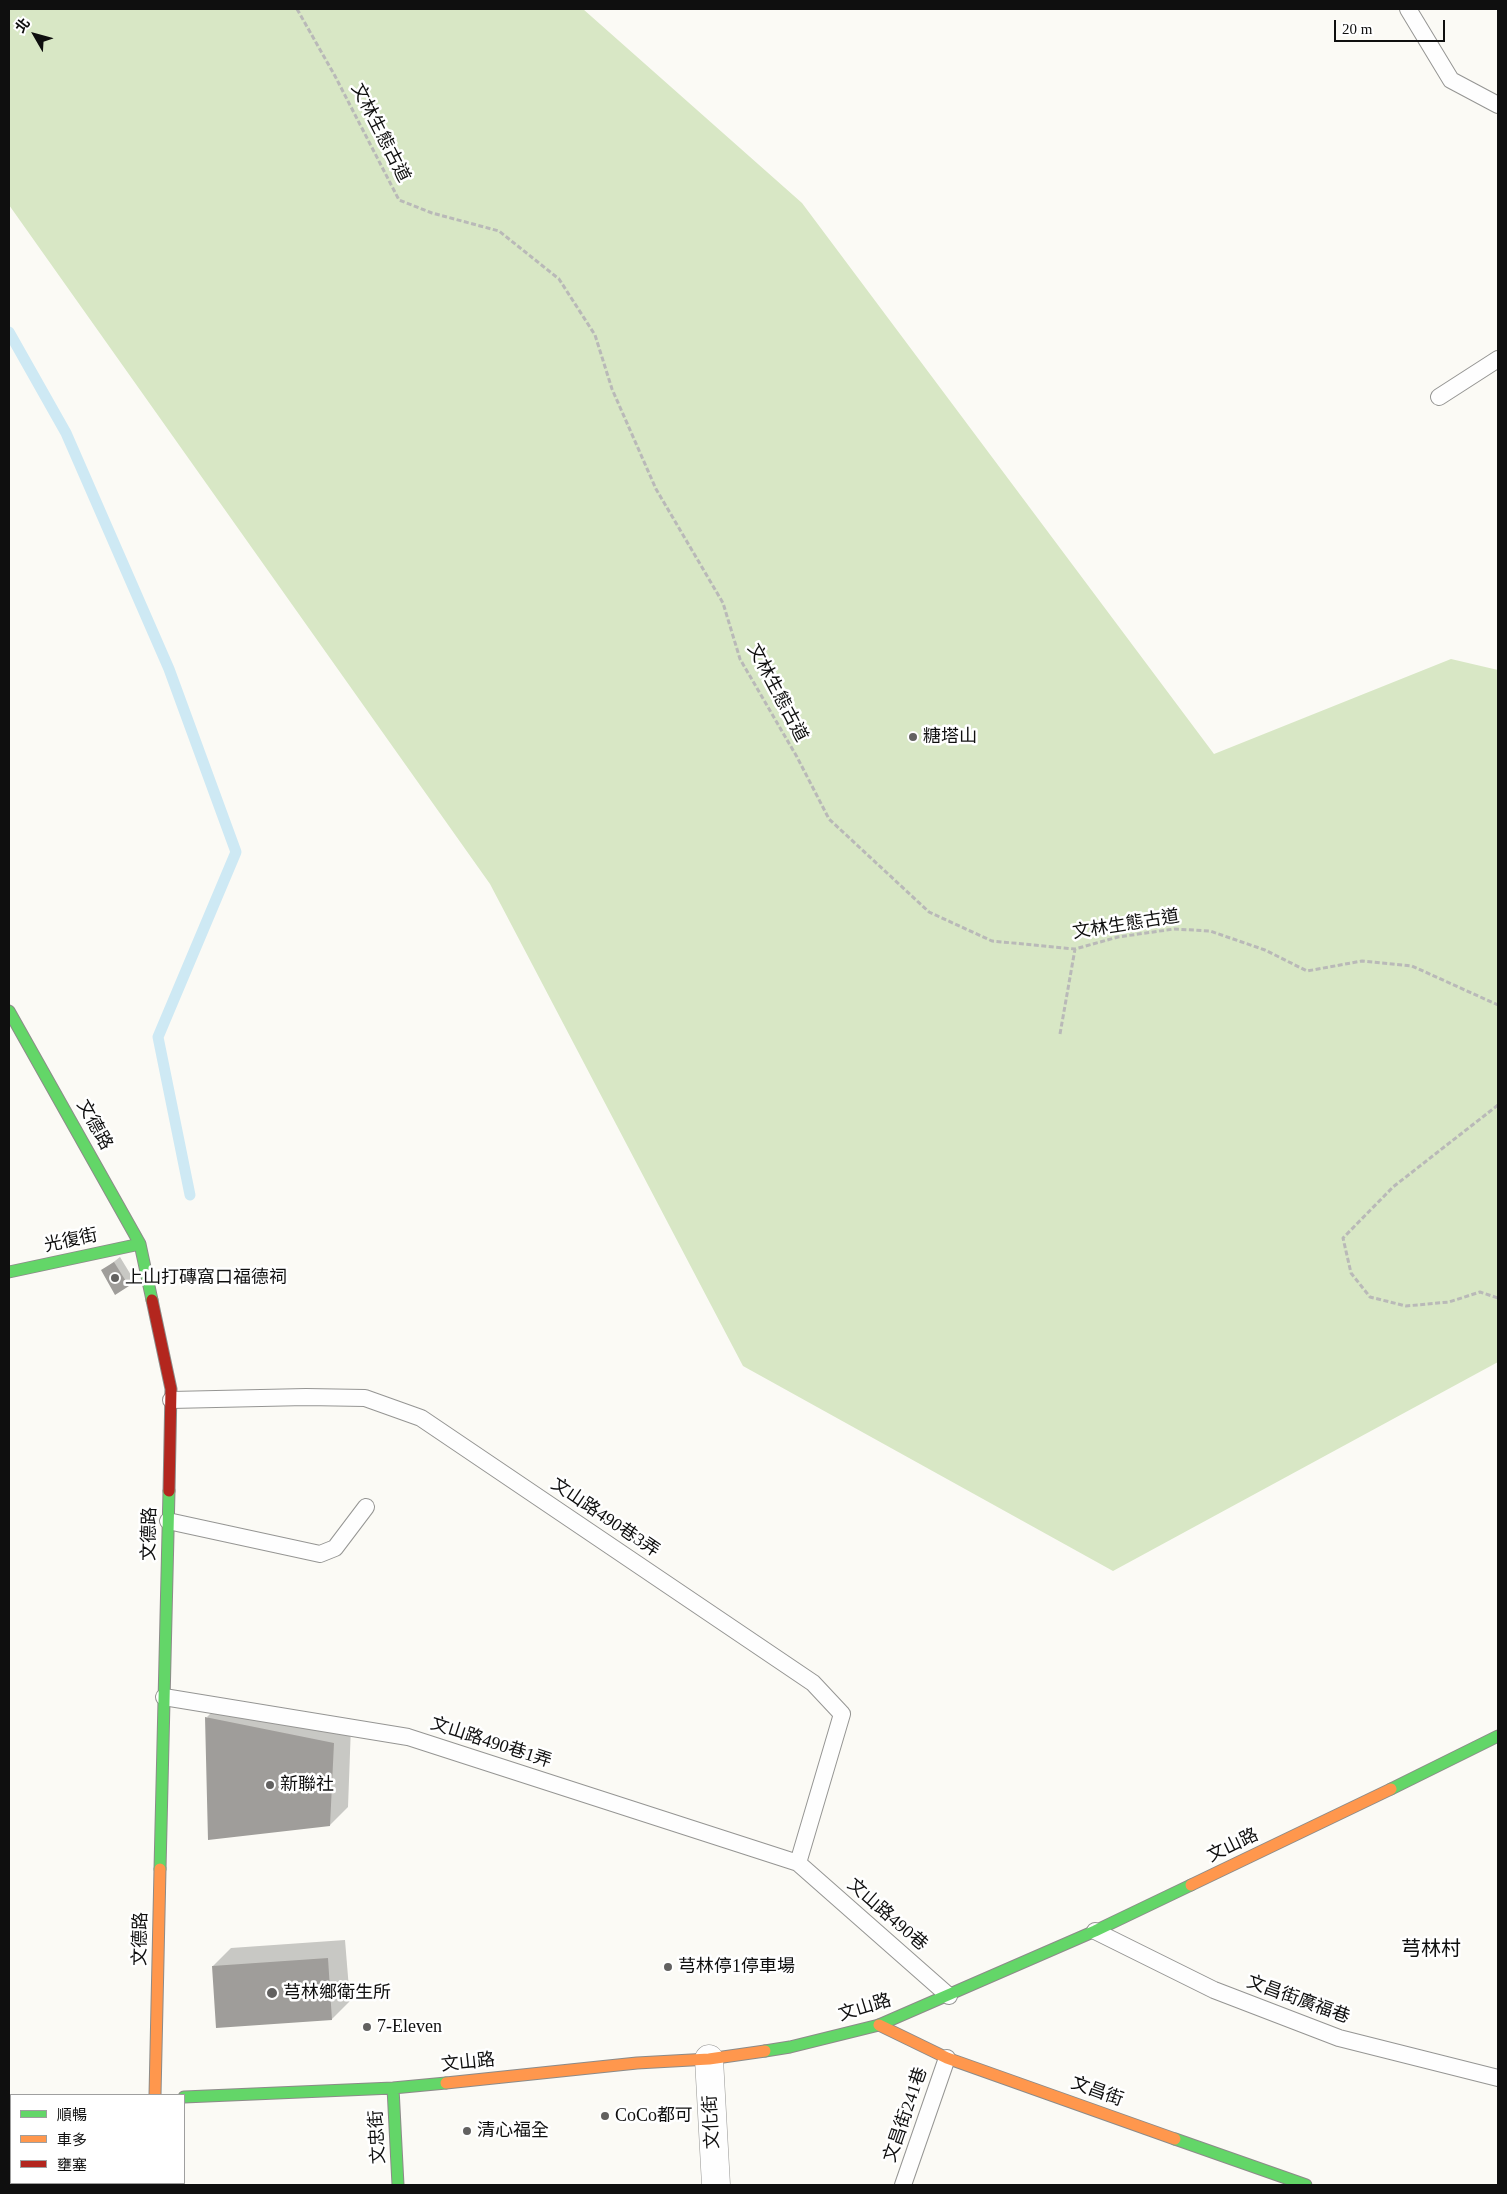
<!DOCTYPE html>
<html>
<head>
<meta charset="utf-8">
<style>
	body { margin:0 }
	#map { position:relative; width:1507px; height:2194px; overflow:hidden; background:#fbfaf5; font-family:"Times New Roman","Noto Sans TC",serif }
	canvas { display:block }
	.frame { position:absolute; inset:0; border:10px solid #0f0f0f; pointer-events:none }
	.legend { position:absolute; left:10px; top:2094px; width:175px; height:90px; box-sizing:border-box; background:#fff; border:1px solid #9f9f9f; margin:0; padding:6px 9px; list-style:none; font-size:15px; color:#0f0f0f }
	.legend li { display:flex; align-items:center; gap:10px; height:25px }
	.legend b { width:25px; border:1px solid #9f9f9f }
	.north { position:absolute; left:10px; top:10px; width:50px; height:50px; -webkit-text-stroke:4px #fff; paint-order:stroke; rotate:308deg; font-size:14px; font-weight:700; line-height:20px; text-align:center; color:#0f0f0f }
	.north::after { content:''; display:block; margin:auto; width:18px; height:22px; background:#0f0f0f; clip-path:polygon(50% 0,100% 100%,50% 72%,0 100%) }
	.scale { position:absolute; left:1334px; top:20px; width:111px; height:22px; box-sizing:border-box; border:2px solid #0f0f0f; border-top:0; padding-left:6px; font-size:15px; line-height:18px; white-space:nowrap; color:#0f0f0f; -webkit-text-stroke:4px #fff; paint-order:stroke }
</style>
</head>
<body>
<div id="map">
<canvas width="1507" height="2194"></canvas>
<div class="frame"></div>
<ul class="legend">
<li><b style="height:6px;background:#63d668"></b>順暢</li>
<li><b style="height:6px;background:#ff974d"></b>車多</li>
<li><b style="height:6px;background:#b3261e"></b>壅塞</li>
</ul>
<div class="north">北</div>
<div class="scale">20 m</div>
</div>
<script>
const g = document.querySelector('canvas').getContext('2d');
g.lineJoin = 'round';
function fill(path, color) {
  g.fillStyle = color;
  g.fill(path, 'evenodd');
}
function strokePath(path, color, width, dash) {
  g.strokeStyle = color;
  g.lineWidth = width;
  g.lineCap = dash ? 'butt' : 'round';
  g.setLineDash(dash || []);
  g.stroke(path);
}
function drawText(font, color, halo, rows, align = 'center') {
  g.font = font + ' "Times New Roman","Noto Sans TC",serif';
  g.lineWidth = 5;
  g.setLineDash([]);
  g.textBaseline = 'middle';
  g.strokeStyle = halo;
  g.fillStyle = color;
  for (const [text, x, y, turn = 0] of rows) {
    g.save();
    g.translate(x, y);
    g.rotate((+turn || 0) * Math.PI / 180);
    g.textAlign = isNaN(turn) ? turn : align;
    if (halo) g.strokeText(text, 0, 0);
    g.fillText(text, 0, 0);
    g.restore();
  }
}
const forest = new Path2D(`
	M9,9H583L802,203L1214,754L1451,659L1498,670V1362L1113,1571L743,1366L490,884L9,205Z`);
const shadow = new Path2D(`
	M120,1257L134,1280L128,1285L102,1271Z
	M224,1700L351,1726L348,1807L330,1825L207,1717Z
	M345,1940L350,2001L332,2019L213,1966L231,1948Z`);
const stream = new Path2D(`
	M9,332L66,433L169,669L236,852L158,1037L190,1195`);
const building = new Path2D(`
	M114,1262L129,1286L115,1295L101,1270Z
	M205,1717L334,1743L330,1826L208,1840Z
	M328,1958L332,2020L216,2028L212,1966Z`);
const path = new Path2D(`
	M297,9L335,76L399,200L432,213L499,231L559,279L595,335L612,389L656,489L723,603L740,659L797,757L829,819L929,912L992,941L1075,949L1118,937L1174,929L1210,931L1265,950L1307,971L1362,961L1412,966L1498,1005
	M1060,1034L1075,949
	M1498,1105L1393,1187L1343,1238L1351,1273L1370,1297L1406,1306L1449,1302L1480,1292L1498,1298`);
const lane = new Path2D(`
	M1408,9L1451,80L1498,105
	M1439,397L1498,359
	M171,1400L306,1397L365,1398L421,1418L813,1683L842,1714L798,1863
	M168,1521L320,1554L335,1548L366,1507
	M164,1697L408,1737L798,1863L949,1996
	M1095,1931L1214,1990L1339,2038L1498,2078
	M903,2185L947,2058`);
const street = new Path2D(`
	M709,2059L716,2185`);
const fast = new Path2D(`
	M9,1011L140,1244L152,1300
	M9,1272L140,1244
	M1391,1789L1498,1736
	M160,1869L169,1491
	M765,2051L790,2047L879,2025L1095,1931L1191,1885
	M393,2088L398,2185
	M184,2097L393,2088L446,2083
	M9,2110H11
	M1175,2139L1306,2185`);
const slow = new Path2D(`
	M1191,1885L1391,1789
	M879,2025L947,2058L1175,2139
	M446,2083L637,2063L709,2059L765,2051
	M155,2095L160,1869`);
const jam = new Path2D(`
	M152,1300L171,1389L169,1491
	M153,2183V2185`);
const markers = [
	[913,737,5,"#626160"],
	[115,1278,5,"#626160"],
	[270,1785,5,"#626160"],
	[668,1967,5,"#626160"],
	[272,1993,6,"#626160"],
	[367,2027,5,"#626160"],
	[605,2116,5,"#626160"],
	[467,2131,5,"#626160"]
];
const streetNames = [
	["文林生態古道",380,133,63],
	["文林生態古道",777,693,62],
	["文林生態古道",1126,925,-9],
	["文德路",94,1125,61],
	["光復街",71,1241,-12],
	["文山路490巷3弄",605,1518,34],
	["文德路",150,1534,-89],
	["文山路490巷1弄",491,1743,18],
	["文山路",1233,1846,-26],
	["文山路490巷",887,1915,41],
	["文德路",141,1939,-89],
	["文昌街廣福巷",1298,2000,20],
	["文山路",865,2008,-17],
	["文山路",468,2063,-6],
	["文昌街",1097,2092,20],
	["文昌街241巷",906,2115,-71],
	["文化街",712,2122,-93],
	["文忠街",378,2137,-93]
];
const poiNames = [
	["糖塔山",923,737],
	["上山打磚窩口福德祠",125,1278],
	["新聯社",280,1785],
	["芎林停1停車場",678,1967],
	["芎林鄉衛生所",283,1993],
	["7-Eleven",377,2027],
	["CoCo都可",615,2116],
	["清心福全",477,2131]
];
const quarterNames = [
	["芎林村",1431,1950]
];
fill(forest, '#d8e7c5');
fill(shadow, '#0003');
strokePath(stream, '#cee9f4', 11);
fill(building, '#9f9d9a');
strokePath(lane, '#959593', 18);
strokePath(street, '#959593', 29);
strokePath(fast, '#8c8b89', 13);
strokePath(slow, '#8c8b89', 13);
strokePath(jam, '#8c8b89', 13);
strokePath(path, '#b9b9b8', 3, [5, 2.5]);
strokePath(lane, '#fefefe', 16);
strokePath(street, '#fefefe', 28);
strokePath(fast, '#63d668', 11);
strokePath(slow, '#ff974d', 11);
strokePath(jam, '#b3261e', 11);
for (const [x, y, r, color] of markers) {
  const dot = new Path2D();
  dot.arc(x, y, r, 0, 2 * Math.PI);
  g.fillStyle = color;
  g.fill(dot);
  strokePath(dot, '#fff', 2);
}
drawText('18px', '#0f0f0f', '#fff', streetNames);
drawText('18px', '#0f0f0f', '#fff', poiNames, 'left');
drawText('20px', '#0f0f0f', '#fff', quarterNames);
</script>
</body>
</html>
